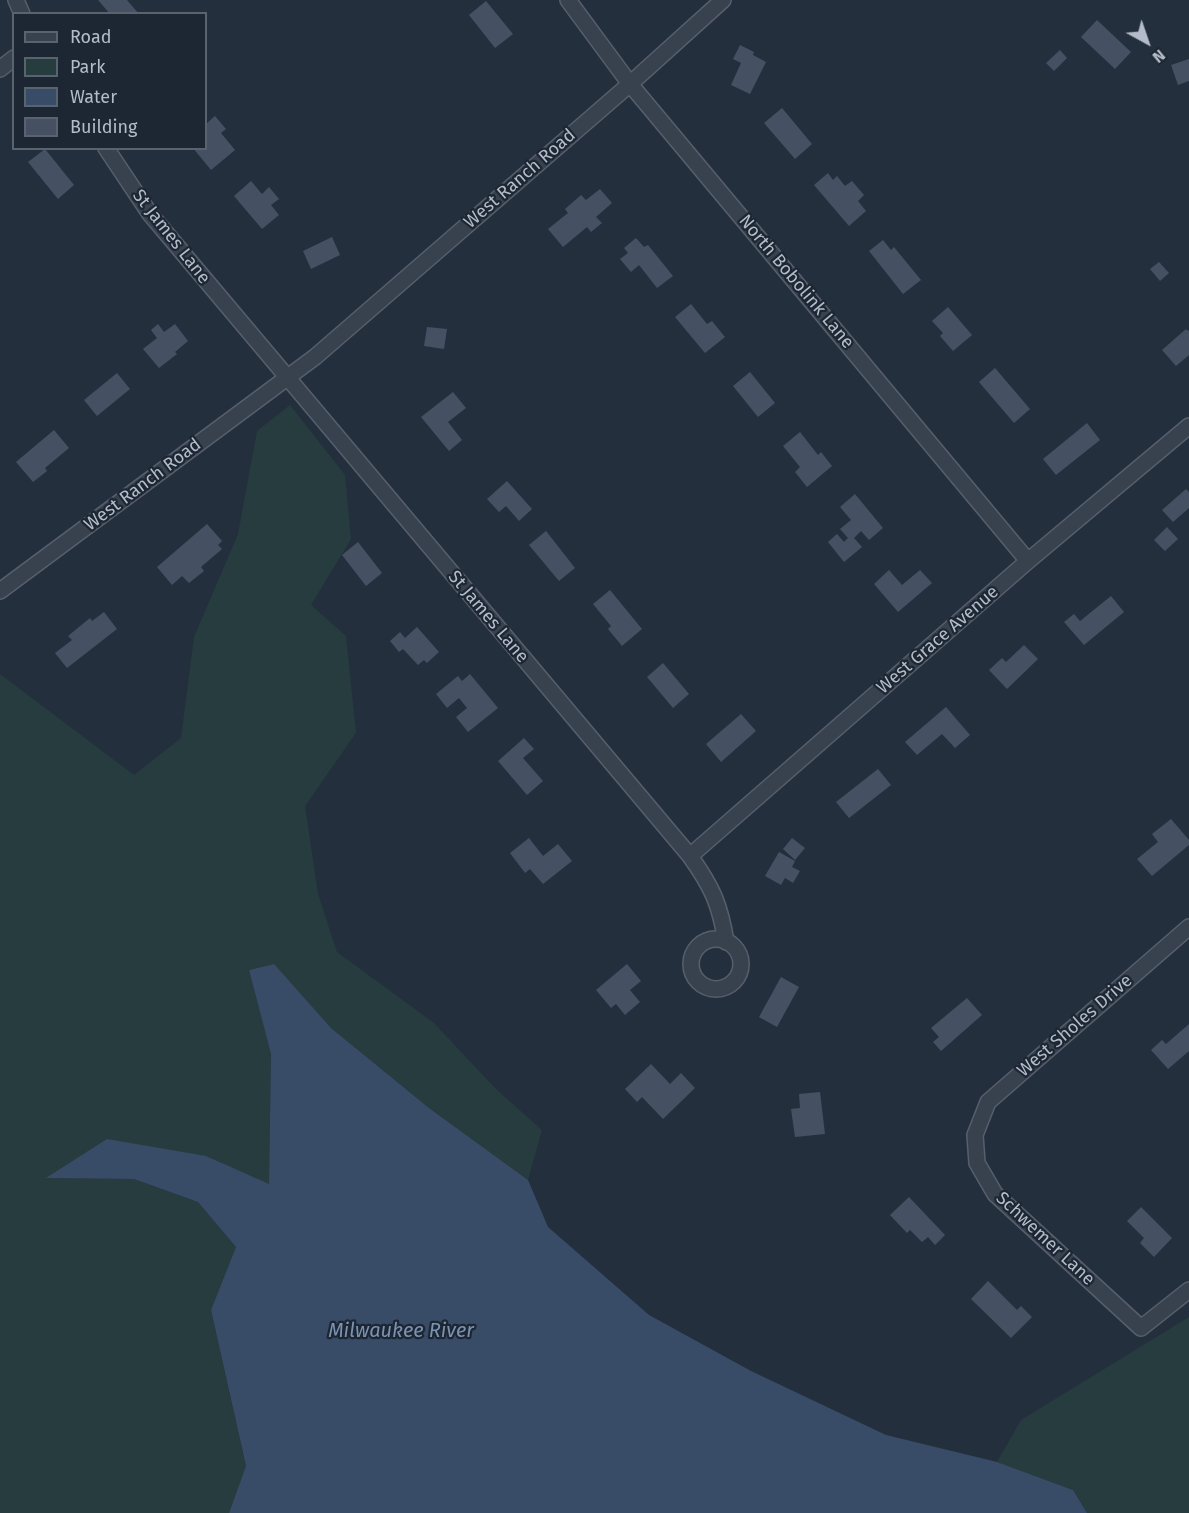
<!DOCTYPE html>
<html>
<head>
<meta charset="utf-8">
<style>
	body { margin:0 }
	#map { position:relative; width:1189px; height:1513px; overflow:hidden; background:#242f3e; font-family:"Fira Sans",sans-serif }
	canvas { display:block }
	.legend { position:absolute; left:12px; top:12px; width:195px; height:138px; box-sizing:border-box; background:#1d2633; border:2px solid #59626f; margin:0; padding:8px 10px; list-style:none; font-size:18px; color:#b4bcc9 }
	.legend li { display:flex; align-items:center; gap:12px; height:30px }
	.legend b { width:30px; border:2px solid #59626f }
	.north { position:absolute; left:1117px; top:12px; width:60px; height:60px; -webkit-text-stroke:4px #1d2633; paint-order:stroke; rotate:140deg; font-size:16px; font-weight:700; line-height:24px; text-align:center; color:#b4bcc9 }
	.north::after { content:''; display:block; margin:auto; width:21px; height:27px; background:#b4bcc9; clip-path:polygon(50% 0,100% 100%,50% 72%,0 100%) }
</style>
</head>
<body>
<div id="map">
<canvas width="1189" height="1513"></canvas>
<ul class="legend">
<li><b style="height:8px;background:#38414e"></b>Road</li>
<li><b style="height:16px;background:#263c3f"></b>Park</li>
<li><b style="height:16px;background:#394c67"></b>Water</li>
<li><b style="height:16px;background:#455162"></b>Building</li>
</ul>
<div class="north">N</div>
</div>
<script>
const g = document.querySelector('canvas').getContext('2d');
g.lineJoin = 'round';
function fill(path, color) {
  g.fillStyle = color;
  g.fill(path, 'evenodd');
}
function strokePath(path, color, width, dash) {
  g.strokeStyle = color;
  g.lineWidth = width;
  g.lineCap = dash ? 'butt' : 'round';
  g.setLineDash(dash || []);
  g.stroke(path);
}
function drawText(font, color, halo, rows, align = 'center') {
  g.font = font + ' "Fira Sans",sans-serif';
  g.lineWidth = 4.5;
  g.setLineDash([]);
  g.textBaseline = 'middle';
  g.strokeStyle = halo;
  g.fillStyle = color;
  for (const [text, x, y, turn = 0] of rows) {
    g.save();
    g.translate(x, y);
    g.rotate((+turn || 0) * Math.PI / 180);
    g.textAlign = isNaN(turn) ? turn : align;
    if (halo) g.strokeText(text, 0, 0);
    g.fillText(text, 0, 0);
    g.restore();
  }
}
const green = new Path2D(`
	M290,405L345,475L351,539L311,605L346,636L356,733L305,806L318,894L337,952L434,1023L496,1089L542,1130L528,1180L429,1108L331,1028L273,964L249,970L271,1053L269,1185L206,1156L47,1178L134,1179L198,1202L236,1247L211,1310L246,1467L229,1513H0V674L134,775L181,738L194,637L238,534L257,431Z
	M1189,1317V1513H1087L1073,1490L997,1462L1021,1420Z`);
const water = new Path2D(`
	M274,964L331,1028L429,1108L528,1180L548,1227L649,1315L751,1371L886,1435L997,1462L1073,1490L1087,1513H229L246,1466L211,1310L236,1247L198,1202L134,1179L46,1178L107,1139L206,1156L269,1184L271,1054L249,970Z`);
const building = new Path2D(`
	M98,0H127L139,14H110Z
	M486,1L513,34L495,48L469,15Z
	M1097,20L1131,52L1115,69L1081,37Z
	M740,45L754,52L753,55L766,62L750,94L731,85L741,63L733,59Z
	M1060,50L1067,58L1054,71L1046,63Z
	M1189,59V81L1178,85L1171,65Z
	M782,108L812,144L795,159L764,123Z
	M215,116L226,129L221,133L235,150L211,170L193,148H206V124Z
	M45,149L74,185L58,199L28,162Z
	M828,173L833,180L837,176L845,186L852,181L864,195L858,201L866,211L849,226L814,185Z
	M251,181L262,194L269,187L279,199L271,205L279,215L262,229L234,196Z
	M600,189L612,203L596,217L602,223L591,232L587,227L563,247L548,229L568,213L565,209L581,195L586,200Z
	M332,237L340,255L311,269L303,251Z
	M636,238L644,247L648,245L673,276L657,288L639,265L631,272L620,259L628,253L624,248Z
	M883,240L891,250L894,247L921,280L903,294L869,251Z
	M1159,262L1169,273L1160,281L1150,269Z
	M691,304L707,324L712,321L725,337L705,353L675,317Z
	M948,307L972,335L953,351L940,336L943,333L932,321Z
	M158,324L164,332L175,324L188,341L175,352L177,354L159,368L143,349L157,338L151,330Z
	M427,327L447,329L444,349L424,346Z
	M1186,329L1188,331L1189,330V355L1176,366L1162,350Z
	M995,368L1030,409L1014,423L979,382Z
	M750,372L775,403L758,417L733,386Z
	M117,373L130,389L97,416L84,400Z
	M453,392L466,408L448,422L462,440L449,451L421,417Z
	M1087,423L1100,440L1056,475L1043,459Z
	M54,430L69,448L45,468L47,471L33,482L16,462Z
	M800,432L818,455L821,452L832,466L807,487L795,472L800,467L783,446Z
	M507,481L532,509L519,521L506,506L499,512L487,499Z
	M1186,489L1189,492V508L1173,522L1162,510Z
	M855,494L883,528L869,540L861,531L854,538L862,547L844,562L828,542L837,534L844,542L848,538L840,529L851,520L840,507Z
	M207,524L222,541L218,545L222,549L201,567L204,571L189,583L182,576L172,585L157,567Z
	M1167,527L1178,539L1165,551L1154,540Z
	M546,531L575,568L559,581L529,545Z
	M358,542L382,573L366,586L342,555Z
	M889,570L902,585L920,570L932,583L898,612L874,584Z
	M610,590L642,629L622,646L608,629L611,626L593,604Z
	M1111,596L1124,612L1084,645L1064,622L1074,614L1080,621Z
	M104,612L117,629L67,668L55,653L72,640L68,636L90,618L92,621Z
	M417,627L439,652L427,663L424,660L418,665L403,649L399,652L390,641L400,632L405,638Z
	M1024,645L1038,659L1007,689L989,670L1002,658L1006,662Z
	M663,663L689,694L673,708L647,677Z
	M470,674L498,708L468,732L456,717L467,708L459,698L447,708L436,694L458,676L462,681Z
	M946,707L970,735L955,748L942,734L917,755L905,742Z
	M741,714L756,731L721,762L706,744Z
	M524,738L534,749L523,758L543,781L527,795L498,761Z
	M878,769L891,785L849,818L836,802Z
	M1171,819L1189,840V845L1152,876L1137,859L1158,842L1152,834Z
	M529,838L543,856L558,844L572,861L543,884L530,869L525,873L510,853Z
	M792,838L805,848L795,860L783,849Z
	M779,852L795,861L792,867L800,871L793,883L785,878L781,885L765,876Z
	M627,964L641,981L630,990L640,1002L625,1015L616,1004L611,1008L596,990Z
	M781,977L799,987L777,1027L759,1017Z
	M967,998L982,1015L941,1051L933,1042L939,1037L931,1028Z
	M1189,1024V1051L1168,1069L1151,1050L1162,1040L1166,1044Z
	M651,1064L670,1084L681,1073L695,1088L663,1119L642,1097L637,1102L625,1089Z
	M820,1092L825,1134L795,1137L791,1109L800,1108L799,1094Z
	M909,1197L945,1235L935,1245L928,1237L922,1242L910,1230L907,1233L890,1215Z
	M1141,1207L1172,1238L1154,1257L1140,1243L1144,1238L1127,1221Z
	M988,1281L1017,1310L1021,1306L1032,1317L1011,1338L971,1299Z`);
const minor = new Path2D(`
	M16,0L22,14
	M568,0L630,84L1028,561
	M0,69L14,58
	M106,148L150,214L690,856C712,887 720,904 726,942
	M0,591L315,357L630,84L723,0
	M690,856L1028,561L1189,426
	M1189,927L988,1102L975,1135L977,1163L995,1194L1141,1328L1189,1290
	M691 964a25 25 0 1 1 50 0a25 25 0 1 1-50 0Z`);
const streetNames = [
	["West Ranch Road",520,179,-41],
	["St James Lane",171,237,52],
	["North Bobolink Lane",796,282,50],
	["West Ranch Road",143,485,-37],
	["St James Lane",488,617,50],
	["West Grace Avenue",938,640,-41],
	["West Sholes Drive",1075,1026,-41],
	["Schwemer Lane",1045,1239,43]
];
const waterNames = [
	["Milwaukee River",401,1331]
];
fill(green, '#263c3f');
fill(water, '#394c67');
fill(building, '#455162');
strokePath(minor, '#565f6c', 18);
strokePath(minor, '#38414e', 15);
drawText('18px', '#b4bcc9', '#1d2633', streetNames);
drawText('italic 20px', '#7c92b1', '#1d2633', waterNames);
</script>
</body>
</html>
